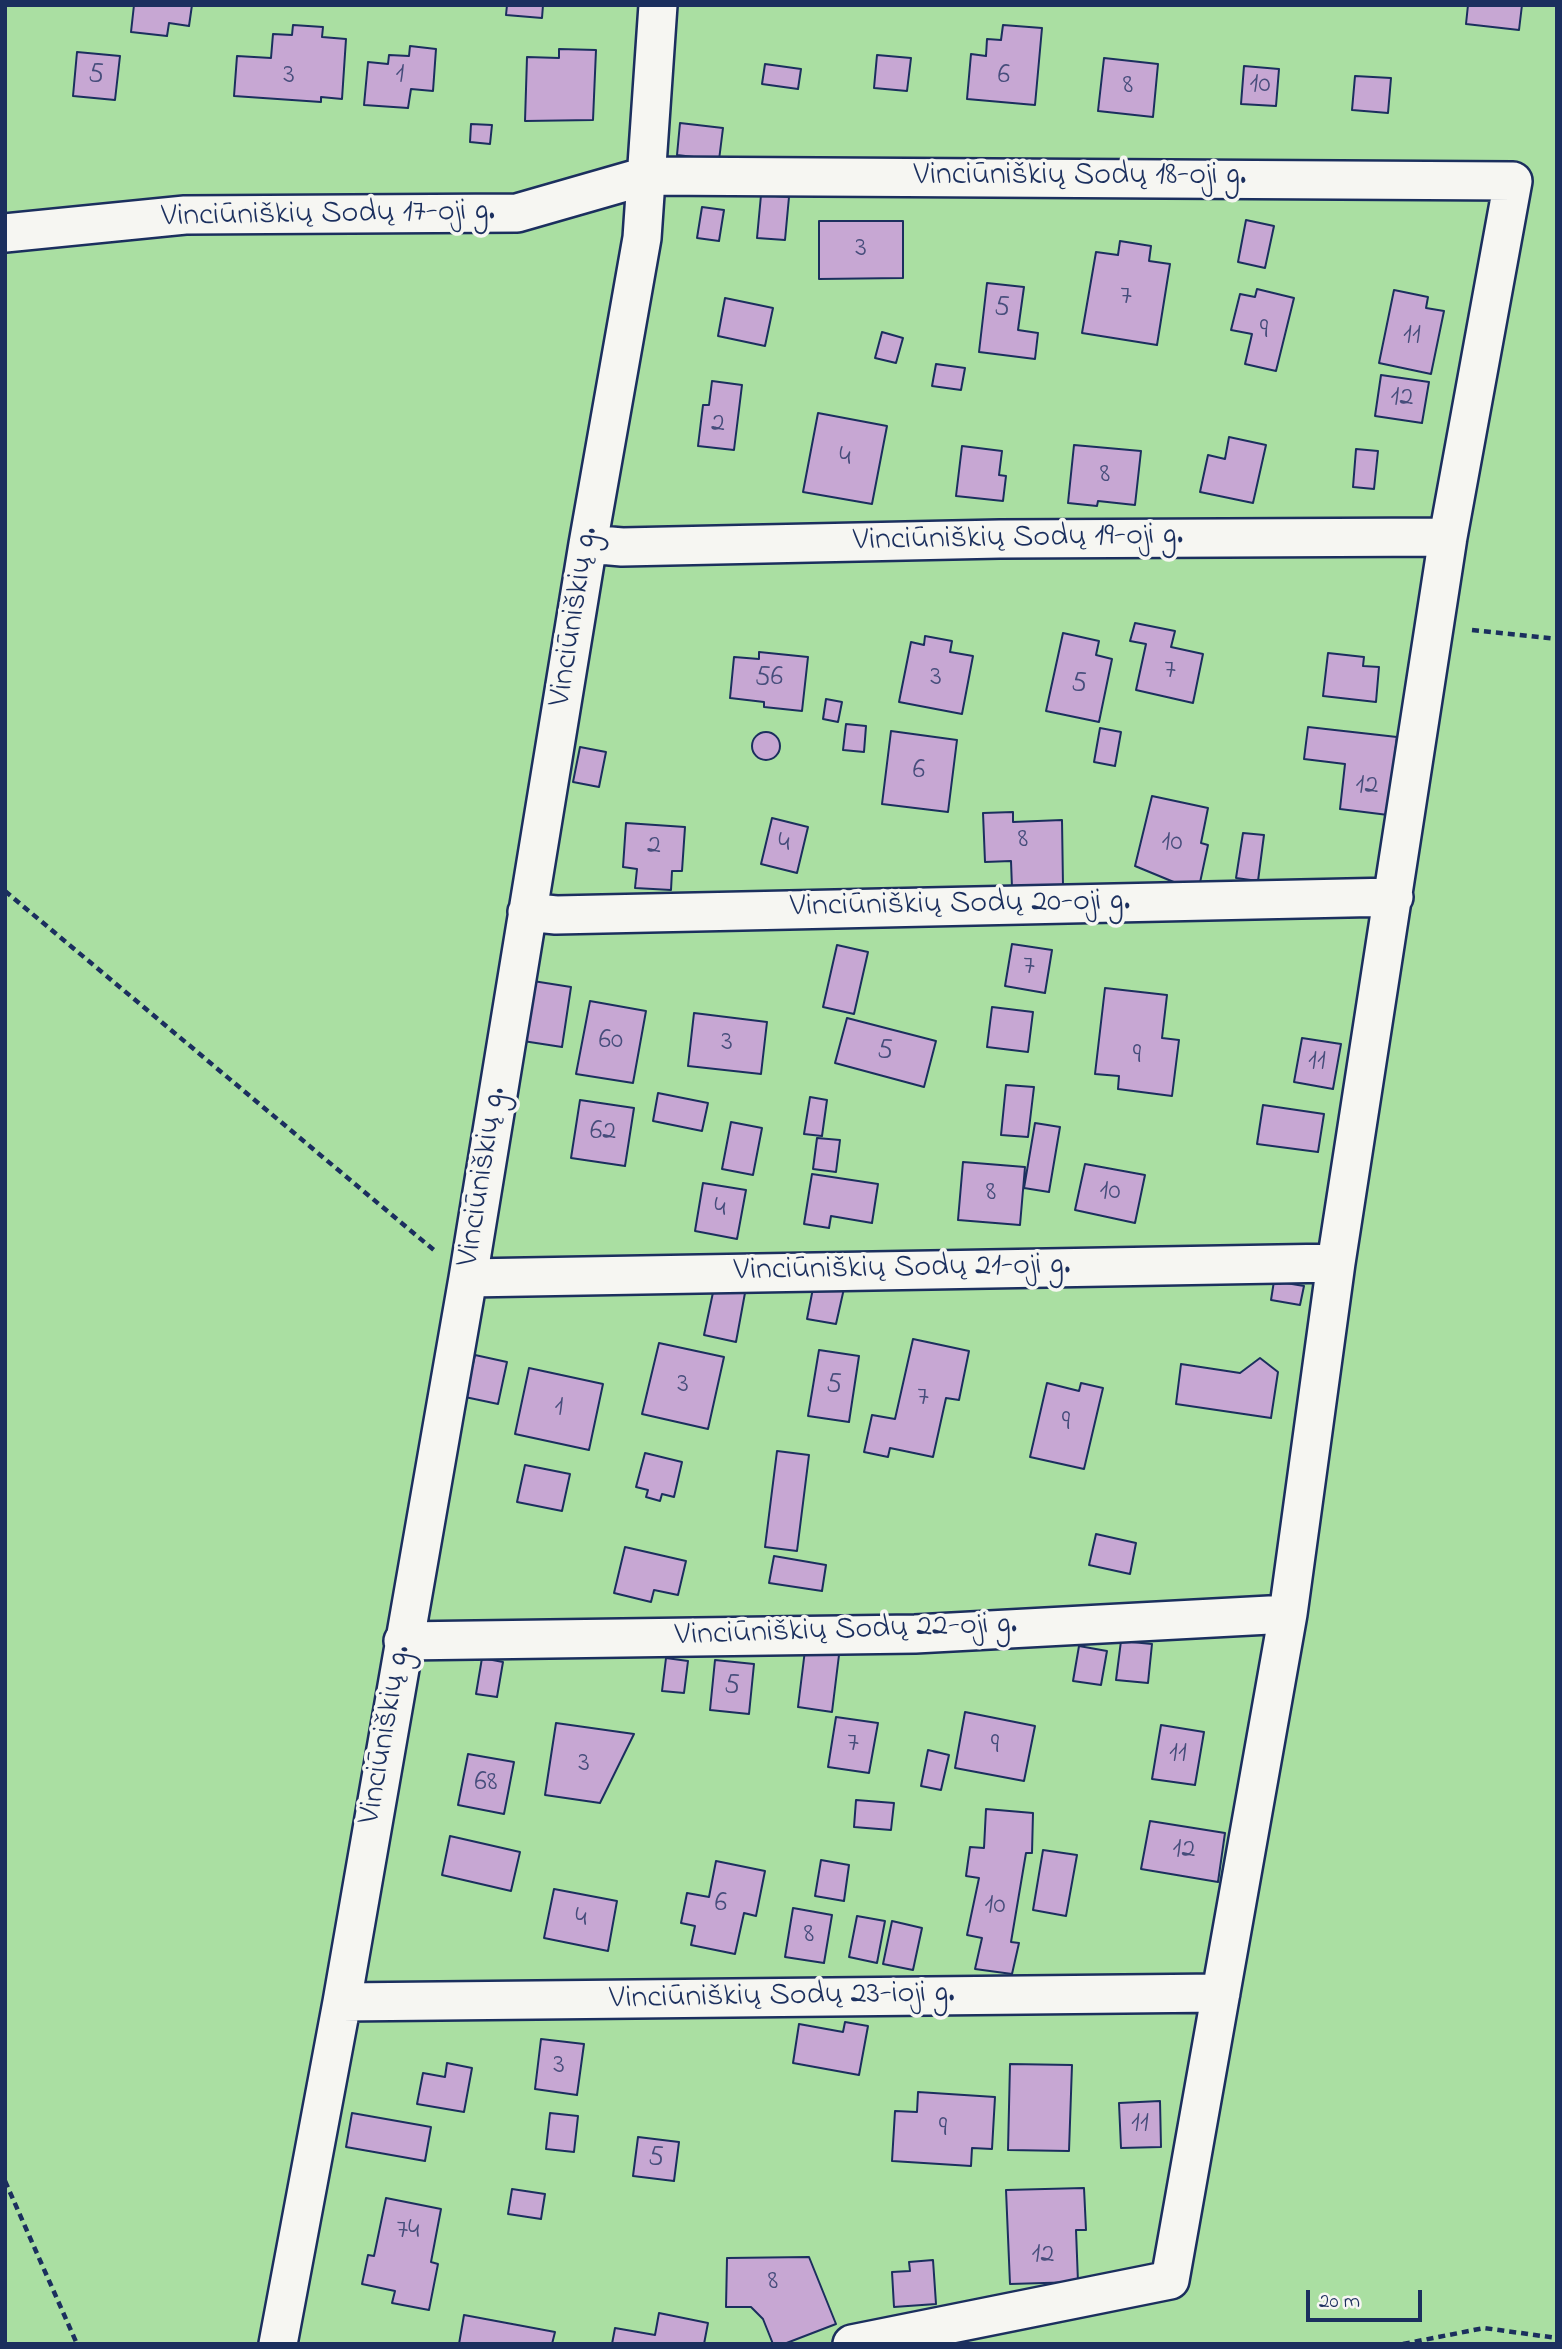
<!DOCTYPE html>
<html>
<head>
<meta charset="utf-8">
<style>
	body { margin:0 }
	#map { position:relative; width:1562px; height:2349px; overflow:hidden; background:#f6f6f2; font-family:"Indie Flower",sans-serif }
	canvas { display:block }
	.frame { position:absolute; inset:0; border:7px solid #1b2f5e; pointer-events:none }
	.scale { position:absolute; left:1306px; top:2290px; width:116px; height:32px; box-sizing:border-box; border:4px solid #1b2f5e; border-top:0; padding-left:9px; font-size:21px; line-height:24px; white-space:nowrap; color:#1b2f5e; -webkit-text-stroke:5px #f6f6f2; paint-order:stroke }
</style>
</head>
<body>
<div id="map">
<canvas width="1562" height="2349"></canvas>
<div class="frame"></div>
<div class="scale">20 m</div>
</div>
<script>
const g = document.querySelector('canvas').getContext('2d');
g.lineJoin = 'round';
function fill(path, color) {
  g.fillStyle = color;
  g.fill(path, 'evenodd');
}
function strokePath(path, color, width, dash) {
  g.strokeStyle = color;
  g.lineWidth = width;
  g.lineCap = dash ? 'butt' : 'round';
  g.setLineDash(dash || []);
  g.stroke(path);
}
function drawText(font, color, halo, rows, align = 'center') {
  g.font = font + ' "Indie Flower",sans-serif';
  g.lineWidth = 7;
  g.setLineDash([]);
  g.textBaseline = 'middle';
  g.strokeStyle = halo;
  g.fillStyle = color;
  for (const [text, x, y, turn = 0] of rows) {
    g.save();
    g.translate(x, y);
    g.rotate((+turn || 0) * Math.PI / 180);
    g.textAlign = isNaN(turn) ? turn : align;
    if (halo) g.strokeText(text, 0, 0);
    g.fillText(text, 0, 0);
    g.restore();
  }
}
const green = new Path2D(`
	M5,5H1557V2344H5Z`);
const building = new Path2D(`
	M134,5H192L189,26L169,23L167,36L131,32Z
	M507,5H543L542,18L506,15Z
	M1468,5H1522L1519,30L1466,24Z
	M293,25L323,27L322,37L346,39L342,99L321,97V102L234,96L237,56L271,58L273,34L292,35Z
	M1003,25L1042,28L1035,105L967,99L971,54L986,56L987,39L1001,40Z
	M410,46L436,49L433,91L411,89L408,108L364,105L368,62L388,64L389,55L409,56Z
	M559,49L596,50L593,120L525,121L527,57L559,58Z
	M77,52L120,56L115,100L73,96Z
	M877,55L911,58L907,91L874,88Z
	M1104,58L1158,64L1153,117L1098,111Z
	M765,64L801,69L798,89L762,84Z
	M1244,66L1279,69L1276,106L1241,104Z
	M1355,76L1391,78L1388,113L1352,110Z
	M680,123L723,128L719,160L677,155Z
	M471,124L492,125L490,144L470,142Z
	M761,195L789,197L785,240L757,238Z
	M702,207L724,210L719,241L697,238Z
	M1246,220L1274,226L1265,268L1238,262Z
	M819,221H903V278L819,279Z
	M1120,241L1151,246L1149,261L1170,264L1157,345L1082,333L1096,252L1118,255Z
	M987,283L1024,287L1018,330L1038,333L1035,359L979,352Z
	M1257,289L1294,298L1276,371L1245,364L1252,334L1231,330L1240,294L1255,297Z
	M1394,290L1428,297L1426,308L1444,311L1431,374L1379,363Z
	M725,298L773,308L765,346L718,336Z
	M882,332L903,338L896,363L875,358Z
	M936,364L965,368L961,390L932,386Z
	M1381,375L1429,382L1422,423L1375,416Z
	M712,381L742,385L734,450L698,446L703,405H709Z
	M818,413L887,426L872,504L803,492Z
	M1229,437L1266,445L1253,503L1200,492L1208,455L1225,459Z
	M1074,445L1141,451L1135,505L1098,501L1097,506L1068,503Z
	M962,446L1002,451L999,475L1006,476L1003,501L956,496Z
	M1356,449L1378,451L1374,489L1353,487Z
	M1135,623L1175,631L1171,647L1203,654L1193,703L1136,690L1146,644L1130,641Z
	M1063,633L1099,641L1096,655L1112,659L1099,722L1046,711Z
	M925,636L952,641L950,652L973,656L962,714L899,702L911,642L924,645Z
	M759,652L808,657L802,711L764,707V702L730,698L734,657L759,659Z
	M1328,653L1364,657L1363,666L1379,667L1376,702L1323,696Z
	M826,699L842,702L838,722L823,719Z
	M846,724L866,726L864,752L843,750Z
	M1308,727L1397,737L1388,815L1340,809L1345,764L1304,759Z
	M1100,728L1121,732L1115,766L1094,762Z
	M891,731L957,740L948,812L882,804Z
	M752 746a14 14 0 1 1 28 0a14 14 0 1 1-28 0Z
	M580,747L606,752L599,787L573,782Z
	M1152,796L1208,808L1201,843L1208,845L1198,892L1135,866Z
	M1013,812V822L1062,820L1063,886L1012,888L1011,861L985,862L983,813Z
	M772,818L808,827L797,873L761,864Z
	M626,823L685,827L682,871H672L671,890L635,888L637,869L623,867Z
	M1243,833L1264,835L1258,881L1236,878Z
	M1012,944L1052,950L1045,993L1005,986Z
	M837,945L868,952L854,1014L823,1007Z
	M533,981L571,987L562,1047L523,1041Z
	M1105,988L1167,995L1162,1038L1179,1040L1172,1096L1118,1089L1119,1076L1095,1074Z
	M590,1001L646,1011L633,1083L576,1074Z
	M992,1007L1033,1012L1028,1052L987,1047Z
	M694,1013L767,1022L761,1074L688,1066Z
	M847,1018L936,1041L924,1087L835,1063Z
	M1302,1038L1341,1044L1333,1089L1294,1082Z
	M1006,1085L1034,1087L1028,1137L1001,1135Z
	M658,1093L708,1103L702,1131L653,1121Z
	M810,1097L827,1100L822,1136L804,1134Z
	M580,1100L634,1108L625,1166L571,1158Z
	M1263,1105L1324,1114L1318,1152L1257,1144Z
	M731,1122L762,1128L753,1175L722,1169Z
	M1035,1123L1060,1127L1049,1192L1024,1188Z
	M817,1138L840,1140L836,1172L813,1169Z
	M963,1162L1025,1167L1020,1225L958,1220Z
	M1085,1164L1145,1175L1135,1223L1075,1210Z
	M812,1174L878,1184L872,1223L831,1216L829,1228L804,1224Z
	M703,1183L746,1190L737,1239L695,1231Z
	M815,1278L845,1284L836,1324L807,1319Z
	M1274,1281L1304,1286L1300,1305L1271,1300Z
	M747,1282L736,1342L704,1335L715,1283Z
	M913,1339L969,1351L959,1400L946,1398L933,1457L890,1448L888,1457L864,1452L872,1415L895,1419Z
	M659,1343L724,1357L708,1429L642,1414Z
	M819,1350L859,1356L849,1422L808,1416Z
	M475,1355L507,1362L498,1404L465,1397Z
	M1260,1358L1278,1372L1271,1418L1176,1404L1181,1364L1240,1373Z
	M529,1368L603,1384L589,1450L515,1434Z
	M1047,1383L1079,1391L1081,1383L1103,1388L1084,1469L1030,1457Z
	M777,1451L809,1455L797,1551L765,1547Z
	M645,1453L682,1462L674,1497L662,1494L660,1501L646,1497L648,1490L636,1487Z
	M525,1465L570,1474L562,1511L517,1502Z
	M1096,1534L1136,1543L1130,1574L1089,1565Z
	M625,1547L686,1561L678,1595L654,1590L651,1602L614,1593Z
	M774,1556L826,1565L822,1591L769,1583Z
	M1121,1641L1152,1644L1148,1683L1116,1680Z
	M1079,1646L1107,1651L1101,1685L1073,1681Z
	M805,1650L839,1655L832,1712L798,1707Z
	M482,1658L503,1662L497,1697L476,1694Z
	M666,1658L688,1661L684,1693L662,1691Z
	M715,1660L754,1664L749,1714L710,1710Z
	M965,1712L1035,1726L1024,1781L955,1768Z
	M836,1717L878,1723L869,1773L828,1767Z
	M556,1723L634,1734L600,1803L545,1795Z
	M1161,1725L1204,1732L1195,1785L1152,1779Z
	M928,1750L949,1755L941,1790L921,1786Z
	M468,1754L514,1762L504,1814L458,1805Z
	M856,1800L894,1803L891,1830L854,1827Z
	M986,1809L1033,1813L1032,1853H1026L1011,1942L1019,1943L1012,1974L975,1969L982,1938L967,1935L979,1878L966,1876L970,1847L984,1848Z
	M1150,1821L1225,1833L1218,1882L1141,1869Z
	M450,1836L520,1852L511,1891L442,1875Z
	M1043,1850L1077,1855L1066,1916L1033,1910Z
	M821,1860L849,1865L844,1901L815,1896Z
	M716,1861L765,1871L756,1916L744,1913L735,1954L691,1945L695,1926L681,1923L687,1893L709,1897Z
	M554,1889L617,1901L608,1951L544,1938Z
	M793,1908L832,1915L824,1963L785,1957Z
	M857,1916L885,1921L877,1963L849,1957Z
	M892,1921L922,1928L913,1970L883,1964Z
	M845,2022L868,2026L859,2075L793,2063L799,2024L843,2032Z
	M541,2039L584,2044L577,2095L535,2089Z
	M447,2063L472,2068L464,2112L417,2104L423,2073L445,2077Z
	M1010,2064L1072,2065L1069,2151L1008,2150Z
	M918,2092L995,2097L992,2149L972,2148L971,2166L892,2161L895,2111L917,2112Z
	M1160,2101L1161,2147L1121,2148L1119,2103Z
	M352,2113L431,2127L425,2161L346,2147Z
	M550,2113L578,2116L574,2152L546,2149Z
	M638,2137L679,2142L674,2181L633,2176Z
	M1084,2188L1086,2230H1076L1078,2282L1010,2284L1006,2190Z
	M512,2189L545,2194L541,2219L508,2214Z
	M386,2198L441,2209L431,2262L438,2264L429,2310L392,2303L395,2291L362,2284L368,2255L374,2256Z
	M809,2257L836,2324L784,2344H773L763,2319L751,2307H726L727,2258Z
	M933,2260L936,2304L894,2307L892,2272L910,2271L909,2262Z
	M659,2313L708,2323L704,2344H612L615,2328L655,2335Z
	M464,2315L555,2332L552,2344H459Z`);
const path = new Path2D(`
	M1472,630L1557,639
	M5,891L435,1251
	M5,2181L77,2344
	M1403,2344L1484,2328L1557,2338`);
const minor = new Path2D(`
	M5,233L185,215L517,213L646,176L1513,181L1448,537L1336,1263L1288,1614L1170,2280L852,2344
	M588,544L622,547L1000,539L1448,537
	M527,912L556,915L1394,897
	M468,1278L1336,1263
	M403,1641L915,1634L1288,1614
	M342,2002L1221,1993
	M278,2344L342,2002L468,1278L588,544L642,238L658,5`);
const numberNames = [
	["5",96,76],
	["1",400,76],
	["3",289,77],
	["6",1004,77],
	["10",1260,86],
	["8",1128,87],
	["3",861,250],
	["7",1126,298],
	["5",1002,309],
	["9",1264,332],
	["11",1412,337],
	["12",1402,399],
	["2",718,425],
	["4",845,459],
	["8",1105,476],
	["7",1170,672],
	["56",769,679],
	["3",936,679],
	["5",1079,685],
	["6",919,772],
	["12",1367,787],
	["8",1023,841],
	["10",1172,844],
	["4",784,845],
	["2",654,847],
	["7",1029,968],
	["60",611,1042],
	["3",727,1044],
	["5",885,1052],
	["9",1137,1057],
	["11",1317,1063],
	["62",603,1133],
	["10",1110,1193],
	["8",991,1194],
	["4",720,1210],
	["3",683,1386],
	["5",834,1386],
	["7",923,1399],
	["1",559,1409],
	["9",1066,1424],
	["5",732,1687],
	["7",853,1745],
	["9",995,1747],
	["11",1178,1755],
	["3",584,1765],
	["68",486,1784],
	["12",1184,1851],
	["6",721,1905],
	["10",995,1907],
	["4",581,1920],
	["8",809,1936],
	["3",559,2067],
	["11",1140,2125],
	["9",943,2130],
	["5",656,2159],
	["74",408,2232],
	["12",1043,2256],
	["8",773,2283]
];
const streetNames = [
	["Vinciūniškių Sodų 18-oji g.",1080,178],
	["Vinciūniškių Sodų 17-oji g.",328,216,-1],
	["Vinciūniškių Sodų 19-oji g.",1018,540,-1],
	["Vinciūniškių g.",576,617,-81],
	["Vinciūniškių Sodų 20-oji g.",960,906,-1],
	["Vinciūniškių g.",484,1177,-81],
	["Vinciūniškių Sodų 21-oji g.",902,1270,-1],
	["Vinciūniškių Sodų 22-oji g.",846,1632,-2],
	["Vinciūniškių g.",387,1735,-80],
	["Vinciūniškių Sodų 23-ioji g.",782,1998,-1]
];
fill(green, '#aadfa2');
fill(building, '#c7a7d3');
strokePath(building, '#1b2f5e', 2);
strokePath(minor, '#1b2f5e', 42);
strokePath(path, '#1b2f5e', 4.5, [7, 5]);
strokePath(minor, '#f6f6f2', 37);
drawText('28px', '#464d7b', null, numberNames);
drawText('32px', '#1b2f5e', '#f6f6f2', streetNames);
</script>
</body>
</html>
